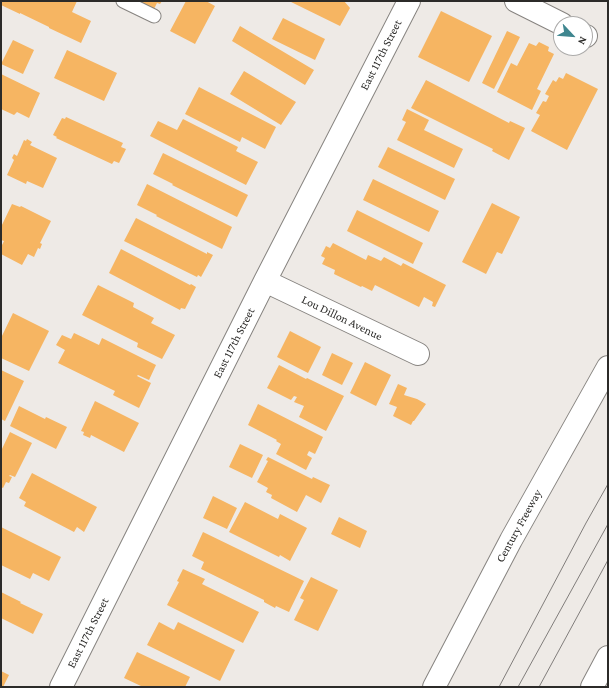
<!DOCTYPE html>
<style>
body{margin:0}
#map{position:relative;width:609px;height:688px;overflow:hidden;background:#eeeae6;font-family:"Crimson Pro",serif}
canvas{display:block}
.frame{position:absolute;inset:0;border:2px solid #2c2b29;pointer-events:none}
.north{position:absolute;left:553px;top:16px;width:40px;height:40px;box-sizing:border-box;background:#fff;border:1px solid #abaaa9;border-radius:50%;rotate:116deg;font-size:11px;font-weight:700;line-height:16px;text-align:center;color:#2c2b29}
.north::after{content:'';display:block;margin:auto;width:14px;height:18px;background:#3f868f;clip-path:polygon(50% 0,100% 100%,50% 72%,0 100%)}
</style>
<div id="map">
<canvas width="609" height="688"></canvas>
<div class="frame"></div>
<div class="north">N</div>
</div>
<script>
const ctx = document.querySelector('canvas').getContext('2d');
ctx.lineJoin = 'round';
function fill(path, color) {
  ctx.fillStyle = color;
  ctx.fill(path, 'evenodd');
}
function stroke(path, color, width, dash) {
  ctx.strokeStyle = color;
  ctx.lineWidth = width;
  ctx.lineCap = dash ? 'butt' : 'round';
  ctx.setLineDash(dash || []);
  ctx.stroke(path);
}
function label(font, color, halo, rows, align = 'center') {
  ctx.font = font + ' "Crimson Pro",serif';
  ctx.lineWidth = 4;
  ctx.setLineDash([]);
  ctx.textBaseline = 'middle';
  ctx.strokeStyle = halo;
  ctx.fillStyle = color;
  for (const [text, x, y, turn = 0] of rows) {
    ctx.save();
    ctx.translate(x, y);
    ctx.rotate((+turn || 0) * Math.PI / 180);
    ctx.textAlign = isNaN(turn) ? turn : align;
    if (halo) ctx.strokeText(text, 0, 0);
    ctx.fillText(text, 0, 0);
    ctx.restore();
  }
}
fill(new Path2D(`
 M1,1H77L72,12L91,21L81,43L49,28V27L20,13V14L1,5Z
 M133,1H162L160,4L157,3L153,11Z
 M186,1H206L215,6L195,44L170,31Z
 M289,1H344L350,8L340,26Z
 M441,11L492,36L469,82L418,57Z
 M283,18L325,39L315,60L272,39Z
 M240,26L314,70L305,85L232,41Z
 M507,31L520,37L494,89L482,83Z
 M13,40L34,50L23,74L1,64Z
 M539,42L549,47L548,51L554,54L537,89L541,91L532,110L497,92L511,63L517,66L529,43L536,46Z
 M67,50L117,73L104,101L54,78Z
 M244,71L296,102L281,125L230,94Z
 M566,73L598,89L567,150L531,131L540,115L536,113L543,101L546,102L549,96L545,94L553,80L556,82L559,77L563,79Z
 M1,74L40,93L29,118L17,112L14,115L1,109L2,104H1Z
 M426,80L509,123L510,121L525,128L509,160L492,151L493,149L411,108Z
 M199,87L276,127L265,149L242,137L240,142L185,114Z
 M407,109L429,120L424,130L463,149L454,168L397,140L406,122L402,120Z
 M66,117L123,143L121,147L126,149L119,163L114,161L112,164L56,138L57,137L53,135L62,118L65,119Z
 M183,119L238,147L236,151L258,162L246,185L150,136L158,121L177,130Z
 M27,139L32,142L30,145L57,158L43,188L27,181L26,184L7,175L14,160L12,158L14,154L17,156L24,140L26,141Z
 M388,147L455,179L445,200L378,167Z
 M163,153L248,195L237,217L172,185L173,184L153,174Z
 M373,179L439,211L429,232L363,200Z
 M147,184L232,227L222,249L156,216L157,215L137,205Z
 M492,203L520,217L502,254L497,252L486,274L462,262Z
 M12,204L20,207L21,206L51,221L40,243L42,244L40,249L38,248L34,257L28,254L22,265L1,254V247L4,241L1,240V227Z
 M357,210L423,243L413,264L347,231Z
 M136,218L207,254V252L213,255L201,277L198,275L197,277L124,241Z
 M333,243L366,260L368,255L381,261L384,257L401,266L403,263L446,285L435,307L432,306L433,302L424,297L419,307L375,285L372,291L362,286L361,287L334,274L335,270L322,264L325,258L321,256L326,246L330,248Z
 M121,249L190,285L191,284L196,287L185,309L181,308L180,310L109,273Z
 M98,285L134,303L133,307L154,318L151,323L175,335L162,359L137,347L138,343L82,315Z
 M13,313L49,331L29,371L1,358V338Z
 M290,331L321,347L308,373L277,357Z
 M74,333L99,345L102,338L156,365L149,380L138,375L137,376L151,383L139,408L113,395L115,391L58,363L65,350L56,345L62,335L71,339Z
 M332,353L353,363L342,385L322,375Z
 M365,362L391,375L376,406L350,393Z
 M279,365L306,379L307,378L344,396L326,431L299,417L304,406L294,402L297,397L294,396L291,400L267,388Z
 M1,370L24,381L5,421L1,419Z
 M398,384L407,388L404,395L417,399L426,404L414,421H413L411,425L393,416L397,407L389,404Z
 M95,401L139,423L124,452L91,435L90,438L83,435L84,432L81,431Z
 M258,404L323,437L315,454L309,451L307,455L312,458L306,470L276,454L281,444L276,441L277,440L248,425Z
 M19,406L45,419L46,417L67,427L56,449L10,426Z
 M10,432L32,443L15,477L10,475L9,476L12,477L9,483L6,482L3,488L1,487V451Z
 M240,444L263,455L252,478L229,467Z
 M268,457L312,479L313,477L330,485L321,503L306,495L297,512L271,498L272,495L266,492L268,488L257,482L268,461L266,460Z
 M32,473L97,507L84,532L77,527L74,532L24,506L26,502L19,498Z
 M213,496L237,508L227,529L203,518Z
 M245,502L278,519L280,514L307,528L290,561L280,555L279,557L229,532Z
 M339,517L367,531L360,548L331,534Z
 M1,527L61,557L49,581L33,573L30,579L1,565Z
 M203,532L304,581L289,612L276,606L275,608L264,602V600L201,569L204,562L192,556Z
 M183,569L205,579L202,584L259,612L243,643L167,605L179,582L177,581Z
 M311,577L338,590L318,631L294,620L304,600L300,598Z
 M1,592L21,602L20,603L43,614L33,634L1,618Z
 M159,622L174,630L178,622L235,650L220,681L147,645Z
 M137,652L190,677L185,687H143L124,678Z
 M1,671L9,675L3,687H1Z`), '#f6b562');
const service = new Path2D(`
 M123,1L154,16`);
const minor = new Path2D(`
 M516,1L562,24
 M585,36H586
 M265,281L418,354
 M61,687L265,281L409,1`);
const motorway = new Path2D(`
 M434,687L511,540L608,367
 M592,687L608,657`);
stroke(service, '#878480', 15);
stroke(minor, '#878480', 24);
stroke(motorway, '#878480', 24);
stroke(service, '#fff', 13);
stroke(minor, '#fff', 22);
stroke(motorway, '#fff', 22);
stroke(new Path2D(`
 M499,687L586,523L608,484
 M518,687L608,524
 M539,687L608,560`), '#807d7b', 1);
label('12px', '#2c2b29', '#fff', [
 ["East 117th Street",381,55,-63],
 ["Lou Dillon Avenue",342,318,26],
 ["East 117th Street",234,343,-63],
 ["Century Freeway",519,526,-61],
 ["East 117th Street",88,633,-63]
]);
</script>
